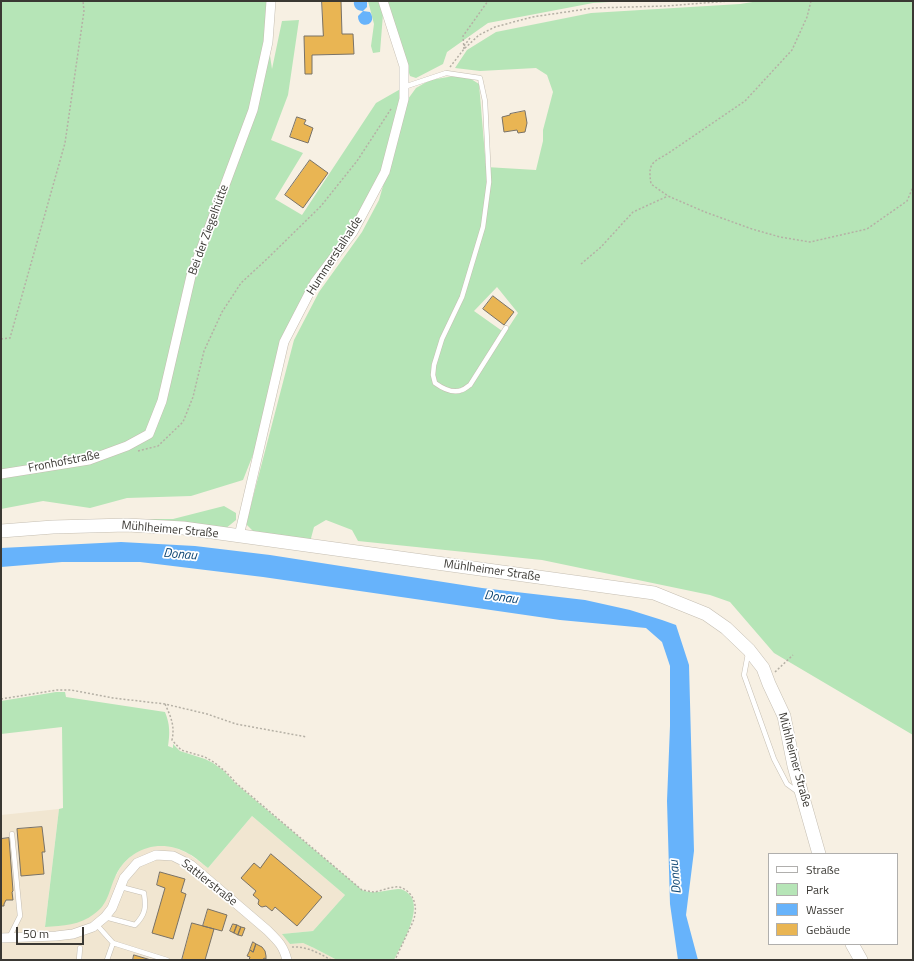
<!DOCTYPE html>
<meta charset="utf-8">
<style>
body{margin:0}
#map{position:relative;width:914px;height:961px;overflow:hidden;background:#f7f0e3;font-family:"Titillium Web",sans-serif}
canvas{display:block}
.frame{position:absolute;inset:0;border:2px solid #3a3833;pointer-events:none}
.legend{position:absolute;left:768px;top:853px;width:130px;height:92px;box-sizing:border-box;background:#fff;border:1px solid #b0afad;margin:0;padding:5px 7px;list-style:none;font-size:12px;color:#3a3833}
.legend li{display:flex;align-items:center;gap:8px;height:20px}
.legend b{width:20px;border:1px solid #b0afad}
.scale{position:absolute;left:16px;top:927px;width:68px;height:18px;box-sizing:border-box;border:2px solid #3a3833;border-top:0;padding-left:5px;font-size:12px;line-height:14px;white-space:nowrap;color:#3a3833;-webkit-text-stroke:3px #fff;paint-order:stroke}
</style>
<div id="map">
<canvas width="914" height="961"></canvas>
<div class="frame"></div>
<ul class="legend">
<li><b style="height:5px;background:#fff"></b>Straße</li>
<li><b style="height:11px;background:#b6e5b7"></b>Park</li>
<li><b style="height:11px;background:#67b3fb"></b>Wasser</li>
<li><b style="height:11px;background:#e9b553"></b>Gebäude</li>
</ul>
<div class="scale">50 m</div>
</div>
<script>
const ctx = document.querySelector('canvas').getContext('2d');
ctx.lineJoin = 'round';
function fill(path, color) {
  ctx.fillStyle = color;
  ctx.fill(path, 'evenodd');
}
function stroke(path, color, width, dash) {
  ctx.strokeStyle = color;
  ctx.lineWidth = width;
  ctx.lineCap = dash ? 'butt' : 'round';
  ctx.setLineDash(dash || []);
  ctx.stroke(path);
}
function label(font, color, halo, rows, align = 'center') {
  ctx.font = font + ' "Titillium Web",sans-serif';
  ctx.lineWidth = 3.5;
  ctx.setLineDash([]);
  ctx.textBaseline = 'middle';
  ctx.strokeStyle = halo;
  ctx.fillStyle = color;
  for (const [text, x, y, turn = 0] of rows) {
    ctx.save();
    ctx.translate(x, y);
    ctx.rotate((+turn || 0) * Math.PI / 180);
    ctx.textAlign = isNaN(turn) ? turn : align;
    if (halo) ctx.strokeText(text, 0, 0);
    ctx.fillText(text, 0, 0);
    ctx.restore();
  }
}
fill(new Path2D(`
 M59,809L45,926L116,876L121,866L130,857L141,849L155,846H171L189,854L208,868L252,816L345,895L313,931L283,934L290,944L303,943L314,948L337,960H1V815Z`), '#f1e6d1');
fill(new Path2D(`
 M1,1H271L268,42L272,69L282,21L299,20L288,95L271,140L303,153L275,199L302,215L376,103L404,87L385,172L353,232L315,282L284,342L266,422L243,480L191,496L127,498L90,508L43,501L1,509Z
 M368,1H379L383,14L380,52L373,53L371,46L374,24Z
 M386,1H627L593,3L488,23L447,52L443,64L416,78L410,76Z
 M759,1H913V735L774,653L730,602L710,595L542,560L358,541L352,530L326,520L314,527L310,542L279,535L253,531L246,524L294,340L319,292L362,232L379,200L408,99L416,88L430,80L454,76L471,79L479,84L486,167L536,170L543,141V130L553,92L547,75L536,68L480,71L455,68L467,50L496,32L591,13L740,4ZM497,287L518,313L505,333L474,311Z
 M224,506L236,513V520L225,529L143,519H173Z
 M56,692H65L66,697L165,712C170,724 170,734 168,746L173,748V744L180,751L205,759L213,763L224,771L235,783L362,890C374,895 386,890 398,889C403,889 406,891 409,894C424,909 401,945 394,960H337L314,948L303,943L290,944L282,934L313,931L345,895L252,816L208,868C202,864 196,857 189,854C162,838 130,847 116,875C109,889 109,904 94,914C80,925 63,926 45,927L59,809L63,808L62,727L1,734V701Z`), '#b6e5b7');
fill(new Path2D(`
 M354,1H367V7L363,11L370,12C379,25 358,31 358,16L363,11C357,11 353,7 354,1Z
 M121,542L195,546L270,555L482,588L585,600L630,610L662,620L676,625L689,665L694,851L686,915L698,960H678L670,904L667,801L670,726V666L662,642L646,628L560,620L263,577L140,562H62L1,567V548Z`), '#67b3fb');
const building = new Path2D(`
 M322,1H341L342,34H353L354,54L312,55V74H305L304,36H323Z
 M525,111L527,123L525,132L518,133L517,130L504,132L502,117L510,115V114Z
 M297,117L306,120L304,124L313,128L308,143L290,137Z
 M310,160L328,173L303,208L285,195Z
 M493,296L514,312L504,325L483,309Z
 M42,827L45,852H42L44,874L21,876L17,829Z
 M9,838L13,891L12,892L13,900H6L4,904V906H1V839Z
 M271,854L322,897L297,926L275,907L272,911L266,906L262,907L260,906L258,904L259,900L253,895L256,891L241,878L254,863L260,868Z
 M160,872L185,879L181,892L186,894L173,939L152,933L165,888L157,885Z
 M208,909L227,915L222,931L203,926Z
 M192,923L214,929L205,960H182Z
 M233,924L237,925L234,933L230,931Z
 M237,925L241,927L238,935L234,933Z
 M241,927L245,928L242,936L238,935Z
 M253,942L256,944L253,952L250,950Z
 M256,944L262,947L265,951L266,956V959L264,958L263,960H249L250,957L247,956L250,950L253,952Z
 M134,955L151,960H133Z`);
fill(building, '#e9b553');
stroke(building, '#797267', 1);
const lane = new Path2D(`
 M404,87L446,73L480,78L485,101L489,182L483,227L462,297L442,339L434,365L433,375L435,383C442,388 453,394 462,390C465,389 468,386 470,385L506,328
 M748,654L744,675L774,759L787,784L798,792
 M105,917L135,925C146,914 146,907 144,893L121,887
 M96,924L113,943L107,960
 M9,938L20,916L12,834
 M113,943L167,960
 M79,960L80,948`);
const street = new Path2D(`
 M1,474L89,460L127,446L149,434L162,401L191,276L253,110L268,42L271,1
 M239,536L284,342L315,282L353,232L385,172L404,99V66L383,1
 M1,938L56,936L73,934L93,927L105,917L112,908L124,878L137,863L156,855L173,856L191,865L267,930C278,941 283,945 287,960`);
const secondary = new Path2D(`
 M1,531L53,527L127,525L183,528L654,593L706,614L726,628L749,650L763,668L769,684L784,716L794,766L819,854
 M852,944L861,960`);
stroke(lane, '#c5beb2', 5.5);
stroke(street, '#c5beb2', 10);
stroke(secondary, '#c5beb2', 14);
stroke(new Path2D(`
 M811,1L807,17L792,50L745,101L667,154C651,163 648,164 651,184L668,196L705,212L752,229L780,237L810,242L867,229L907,201L913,187
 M464,46L470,38
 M464,49L463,36L488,1
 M450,67L464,49L479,35L495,27L532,17L593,8L666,6L729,1
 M581,264L601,247L633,212L668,196
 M1,339L10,338L65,143L84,11L83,1
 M138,451L158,446L183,422L193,397L204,351L222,312L241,283L268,258L321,206L357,161L391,109
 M775,672L793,655
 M1,699L57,690H71L113,698L165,704L207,714L236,724L307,737
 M165,704C171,717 175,726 172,740L181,750L205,757L215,763L226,772L236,783L362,890C366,890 370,892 374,892C382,891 391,886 399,887C411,890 417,902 415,914C414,921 410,928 407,934C403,943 399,951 395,960
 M292,947C306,946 319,953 331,960`), '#b5b0a5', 1.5, [2, 2]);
stroke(lane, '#fff', 4.5);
stroke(street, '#fff', 9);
stroke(secondary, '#fff', 13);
label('12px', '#3a3833', '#fff', [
 ["Bei der Ziegelhütte",209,230,-70],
 ["Hummerstalhalde",335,256,-57],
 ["Fronhofstraße",64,462,-11],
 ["Mühlheimer Straße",170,530,5],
 ["Mühlheimer Straße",492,571,8],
 ["Mühlheimer Straße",794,760,75],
 ["Sattlerstraße",209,883,38]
]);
label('italic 13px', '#0d4674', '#fff', [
 ["Donau",180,555,5],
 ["Donau",501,598,8],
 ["Donau",676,877,-95]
]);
</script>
